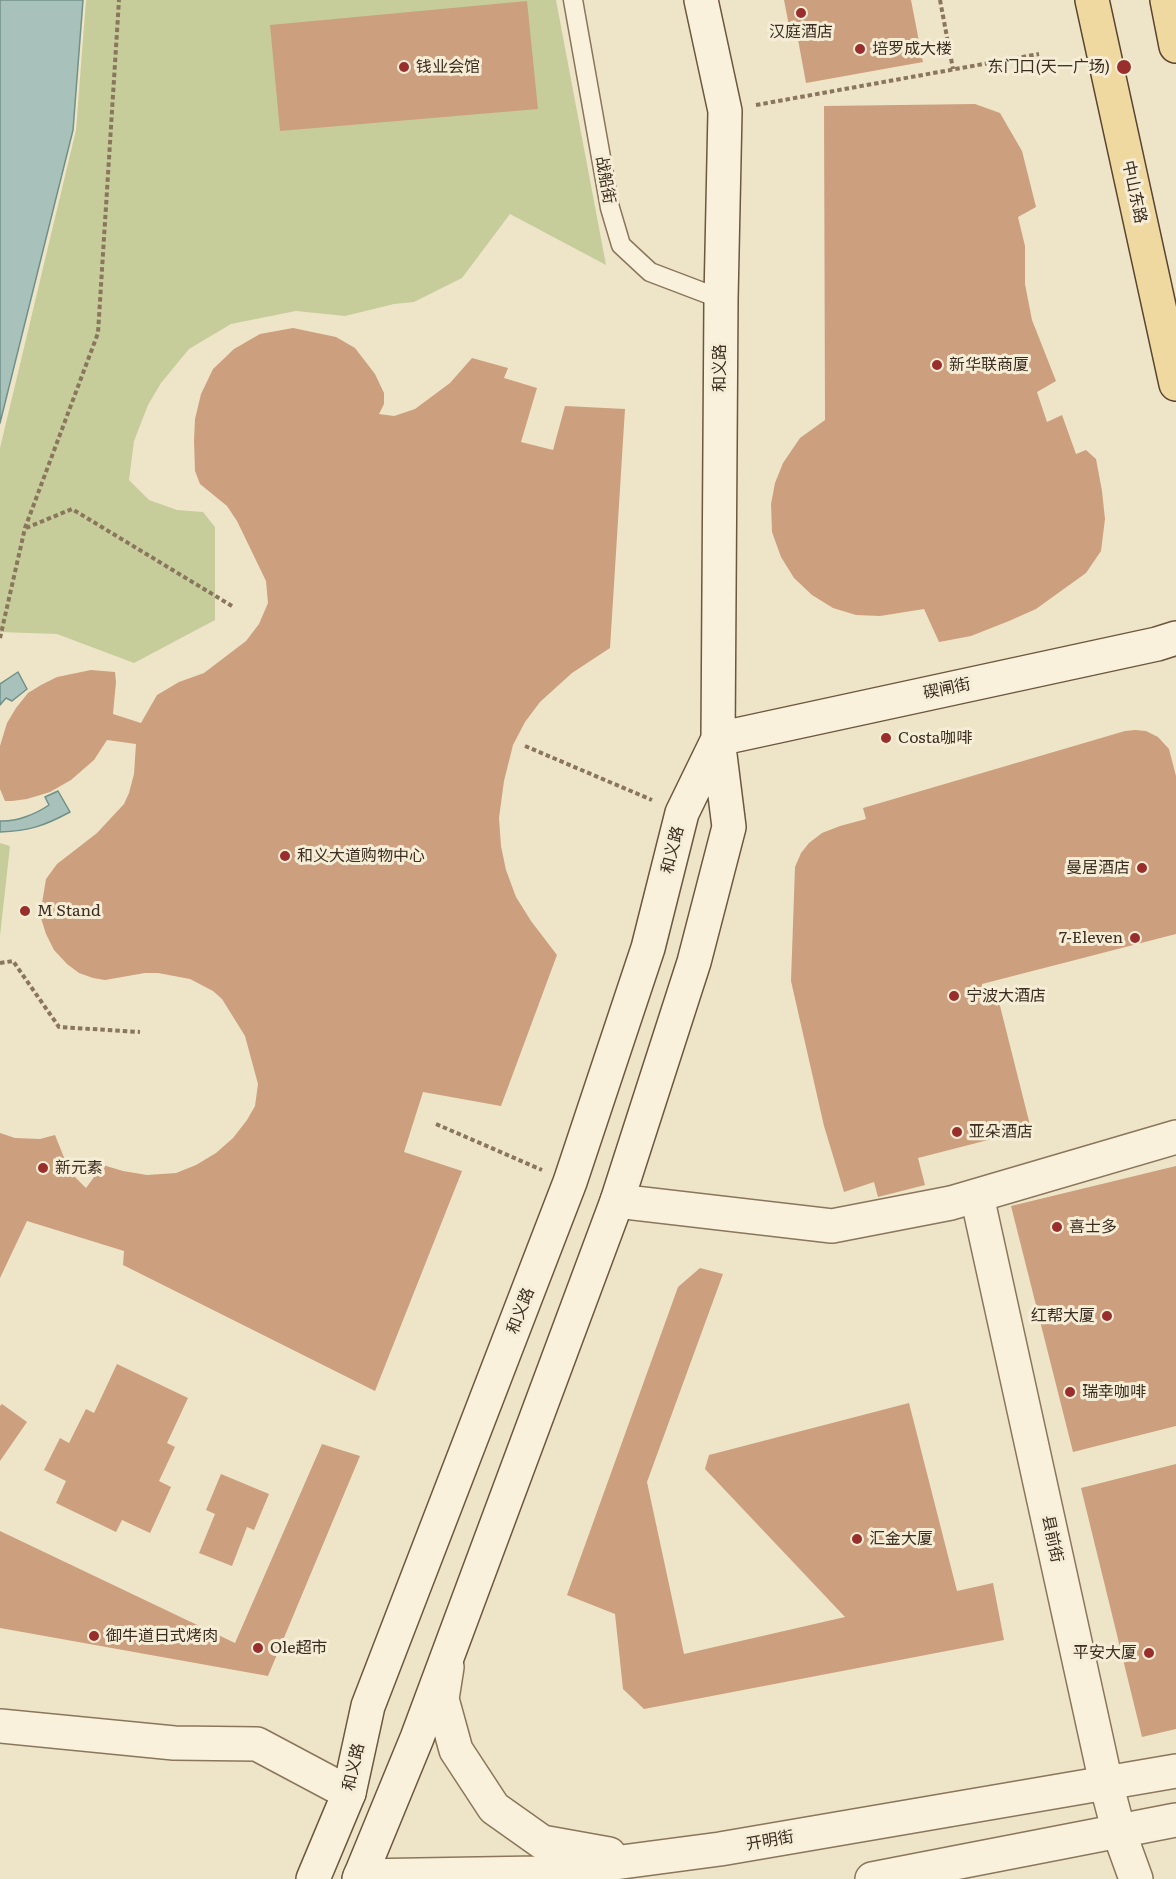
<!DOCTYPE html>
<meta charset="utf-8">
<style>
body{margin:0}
canvas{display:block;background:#eee4c7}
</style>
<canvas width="1176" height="1879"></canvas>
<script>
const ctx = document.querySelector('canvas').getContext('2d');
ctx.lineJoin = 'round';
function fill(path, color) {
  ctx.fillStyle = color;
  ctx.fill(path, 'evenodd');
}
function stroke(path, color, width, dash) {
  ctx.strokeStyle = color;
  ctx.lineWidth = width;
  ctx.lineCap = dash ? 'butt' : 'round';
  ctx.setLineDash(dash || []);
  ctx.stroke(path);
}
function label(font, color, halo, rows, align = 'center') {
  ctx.font = font + ' Literata,"Noto Sans SC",serif';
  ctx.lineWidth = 6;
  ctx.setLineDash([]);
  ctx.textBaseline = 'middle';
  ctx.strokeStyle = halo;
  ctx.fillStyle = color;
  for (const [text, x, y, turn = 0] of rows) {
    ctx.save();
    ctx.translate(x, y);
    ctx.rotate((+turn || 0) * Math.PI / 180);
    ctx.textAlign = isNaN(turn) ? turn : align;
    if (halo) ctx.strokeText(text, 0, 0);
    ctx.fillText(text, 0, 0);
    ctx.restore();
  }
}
fill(new Path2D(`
 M86,0H556L606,265L510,214L462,278L414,302L394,304L345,316L296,311L231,324L189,349L161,383L148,405L134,441L129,480L149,500L177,510L203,512L215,527V620L134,663L57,634L0,632V448L76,130Z
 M0,843L10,846L0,936Z`), '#c6cd9b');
const water = new Path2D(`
 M0,0H83L73,130L0,423Z
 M18,672L27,689L12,701L6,698L0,705V684Z
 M58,791L70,812C44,826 29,831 0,832V821C16,822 36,814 49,805L45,797Z`);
fill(water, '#a8c2bb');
stroke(water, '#6f9189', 1.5);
fill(new Path2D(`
 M784,0H911L923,62L806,83L797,34L791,36Z
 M527,1L538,109L280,131L270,25Z
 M975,104L1000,113L1022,151L1036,207L1018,217L1025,246V284L1032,320L1056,381L1037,392L1047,422L1062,415L1076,454L1086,450L1096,459L1102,491L1105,519L1101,551L1086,573L1036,609L1009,621L971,636L939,642L924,609L880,616L856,615L833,608L812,595L794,578L781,557L772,532L771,504L775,483L783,463L800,438L825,420L824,106Z
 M293,328L336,337L355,348L375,374L384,393V404L379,414L394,416L415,409L450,383L472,358L508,368L504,378L537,388L521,442L553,450L565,406L625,409L610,648L572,673L540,702L525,722L513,745L504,781L499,818L501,846L506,870L516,897L531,921L557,955L501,1106L423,1092L404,1152L462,1171L375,1391L123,1265L124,1251L27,1221L0,1278V1133L15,1138L40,1139L55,1135L65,1160L74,1176L86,1188L103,1165L123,1171L147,1175L176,1173L196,1165L216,1153L233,1138L247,1120L255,1106L258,1084L245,1036L222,999L213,991L190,979L158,973H145L105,980L93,978L79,973L67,964L54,950L46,934L40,915L46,879L57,864L97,833L124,804L129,793L134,774L136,744L107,740L94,760L71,780L50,792L27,799L12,801H5L0,789V746L7,723L16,708L28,693L41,685L57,677L91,670L115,672L116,682L113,714L141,723L157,695L179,682L204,673L246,641L259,624L268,603L266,581L237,521L227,506L200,484L195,471L194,441L195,419L201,394L213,369L234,349L260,334Z
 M1135,730L1146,731L1158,737L1169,749L1176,776V934L982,984V992L979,1001L998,998L1031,1129L918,1158L925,1185L878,1197L874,1182L844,1192L824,1126L791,981L795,867L801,853L809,843L822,833L840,826L866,819L863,808L1125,731Z
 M1176,1166V1426L1073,1452L1011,1206Z
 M700,1268L723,1274L647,1482L684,1654L845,1617L705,1469L709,1455L909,1403L957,1591L993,1583L1004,1640L644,1709L623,1689L615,1614L567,1595L678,1287Z
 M117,1364L188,1398L167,1443L175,1447L159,1481L171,1487L150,1533L122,1520L116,1532L56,1503L66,1481L44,1470L60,1438L69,1443L86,1409L94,1413Z
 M2,1404L27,1422L0,1461V1406Z
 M322,1444L360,1456L268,1676L0,1628V1531L235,1643Z
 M1176,1464V1729L1142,1737L1081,1488Z
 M221,1474L269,1494L254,1530L247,1527L232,1566L199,1553L215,1514L206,1510Z`), '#cca07e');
const service = new Path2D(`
 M573,0L610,208L621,245L650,272L721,299`);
const minor = new Path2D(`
 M977,1196L1106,1783L1119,1832L1136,1879
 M617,1201L832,1226L951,1203L1176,1137
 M0,1726L174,1743L257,1744L349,1793`);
const tertiary = new Path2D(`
 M447,1667L442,1699L456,1750L494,1808L542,1842L609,1854
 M360,1876L538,1873L720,1849L1176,1771
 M872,1879L1176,1820`);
const secondary = new Path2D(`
 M313,1879L349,1793L368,1706L570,1182L648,948L682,813L718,739L721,299L725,111L701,0
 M359,1879L417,1738L617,1201L694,962L729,827L718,739L1157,644L1176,638`);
const primary = new Path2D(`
 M1092,0L1176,384
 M1167,0L1176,46`);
stroke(service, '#8a765c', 21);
stroke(minor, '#8a765c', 36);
stroke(tertiary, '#8a765c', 36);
stroke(secondary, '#6c573f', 36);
stroke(primary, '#584430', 36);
stroke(new Path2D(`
 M940,0L953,69
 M756,105L1039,54
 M26,528L72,509L232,606
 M0,638L25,528L98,333L119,0
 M525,746L652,800
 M0,963L13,961L59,1027L140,1032
 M436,1124L542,1170`), '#8a765c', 4, [4.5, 3]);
stroke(service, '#f9f1db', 18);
stroke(minor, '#f9f1db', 33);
stroke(tertiary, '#f9f1db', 33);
stroke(secondary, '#f9f1db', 33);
stroke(primary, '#f0d9a0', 33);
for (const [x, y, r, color] of [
 [801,13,6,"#992f2d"],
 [860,49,6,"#992f2d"],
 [404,67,6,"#992f2d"],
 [1124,67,8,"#992f2d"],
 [937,365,6,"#992f2d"],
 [886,738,6,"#992f2d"],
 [285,856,6,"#992f2d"],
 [1142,868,6,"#992f2d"],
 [25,911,6,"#992f2d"],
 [1135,938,6,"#992f2d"],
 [954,996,6,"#992f2d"],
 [957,1132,6,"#992f2d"],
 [43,1168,6,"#992f2d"],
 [1057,1227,6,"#992f2d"],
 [1107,1316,6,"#992f2d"],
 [1070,1392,6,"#992f2d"],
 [857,1539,6,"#992f2d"],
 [94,1636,6,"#992f2d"],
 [258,1648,6,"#992f2d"],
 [1149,1653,6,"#992f2d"]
]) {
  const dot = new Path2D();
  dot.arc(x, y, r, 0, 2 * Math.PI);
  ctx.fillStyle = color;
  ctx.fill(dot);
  stroke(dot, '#f6edd7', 2);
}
label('16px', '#3b2d20', '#f6edd7', [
 ["汉庭酒店",801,32,"center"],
 ["培罗成大楼",872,49],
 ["钱业会馆",416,67],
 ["东门口(天一广场)",1110,67,"right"],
 ["新华联商厦",949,365],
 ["Costa咖啡",898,738],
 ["和义大道购物中心",297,856],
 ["曼居酒店",1130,868,"right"],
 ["M Stand",37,911],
 ["7-Eleven",1123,938,"right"],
 ["宁波大酒店",966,996],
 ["亚朵酒店",969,1132],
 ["新元素",55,1168],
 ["喜士多",1069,1227],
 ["红帮大厦",1095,1316,"right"],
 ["瑞幸咖啡",1082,1392],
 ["汇金大厦",869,1539],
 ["御牛道日式烤肉",106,1636],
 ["Ole超市",270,1648],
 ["平安大厦",1137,1653,"right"]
], 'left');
label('16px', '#3b2d20', '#f6edd7', [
 ["战船街",605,180,80],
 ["中山东路",1134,192,78],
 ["和义路",720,368,-90],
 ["碶闸街",947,689,-12],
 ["和义路",673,850,-76],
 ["和义路",521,1311,-69],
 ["县前街",1052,1539,78],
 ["和义路",354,1767,-77],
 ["开明街",770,1841,-10]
]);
</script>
